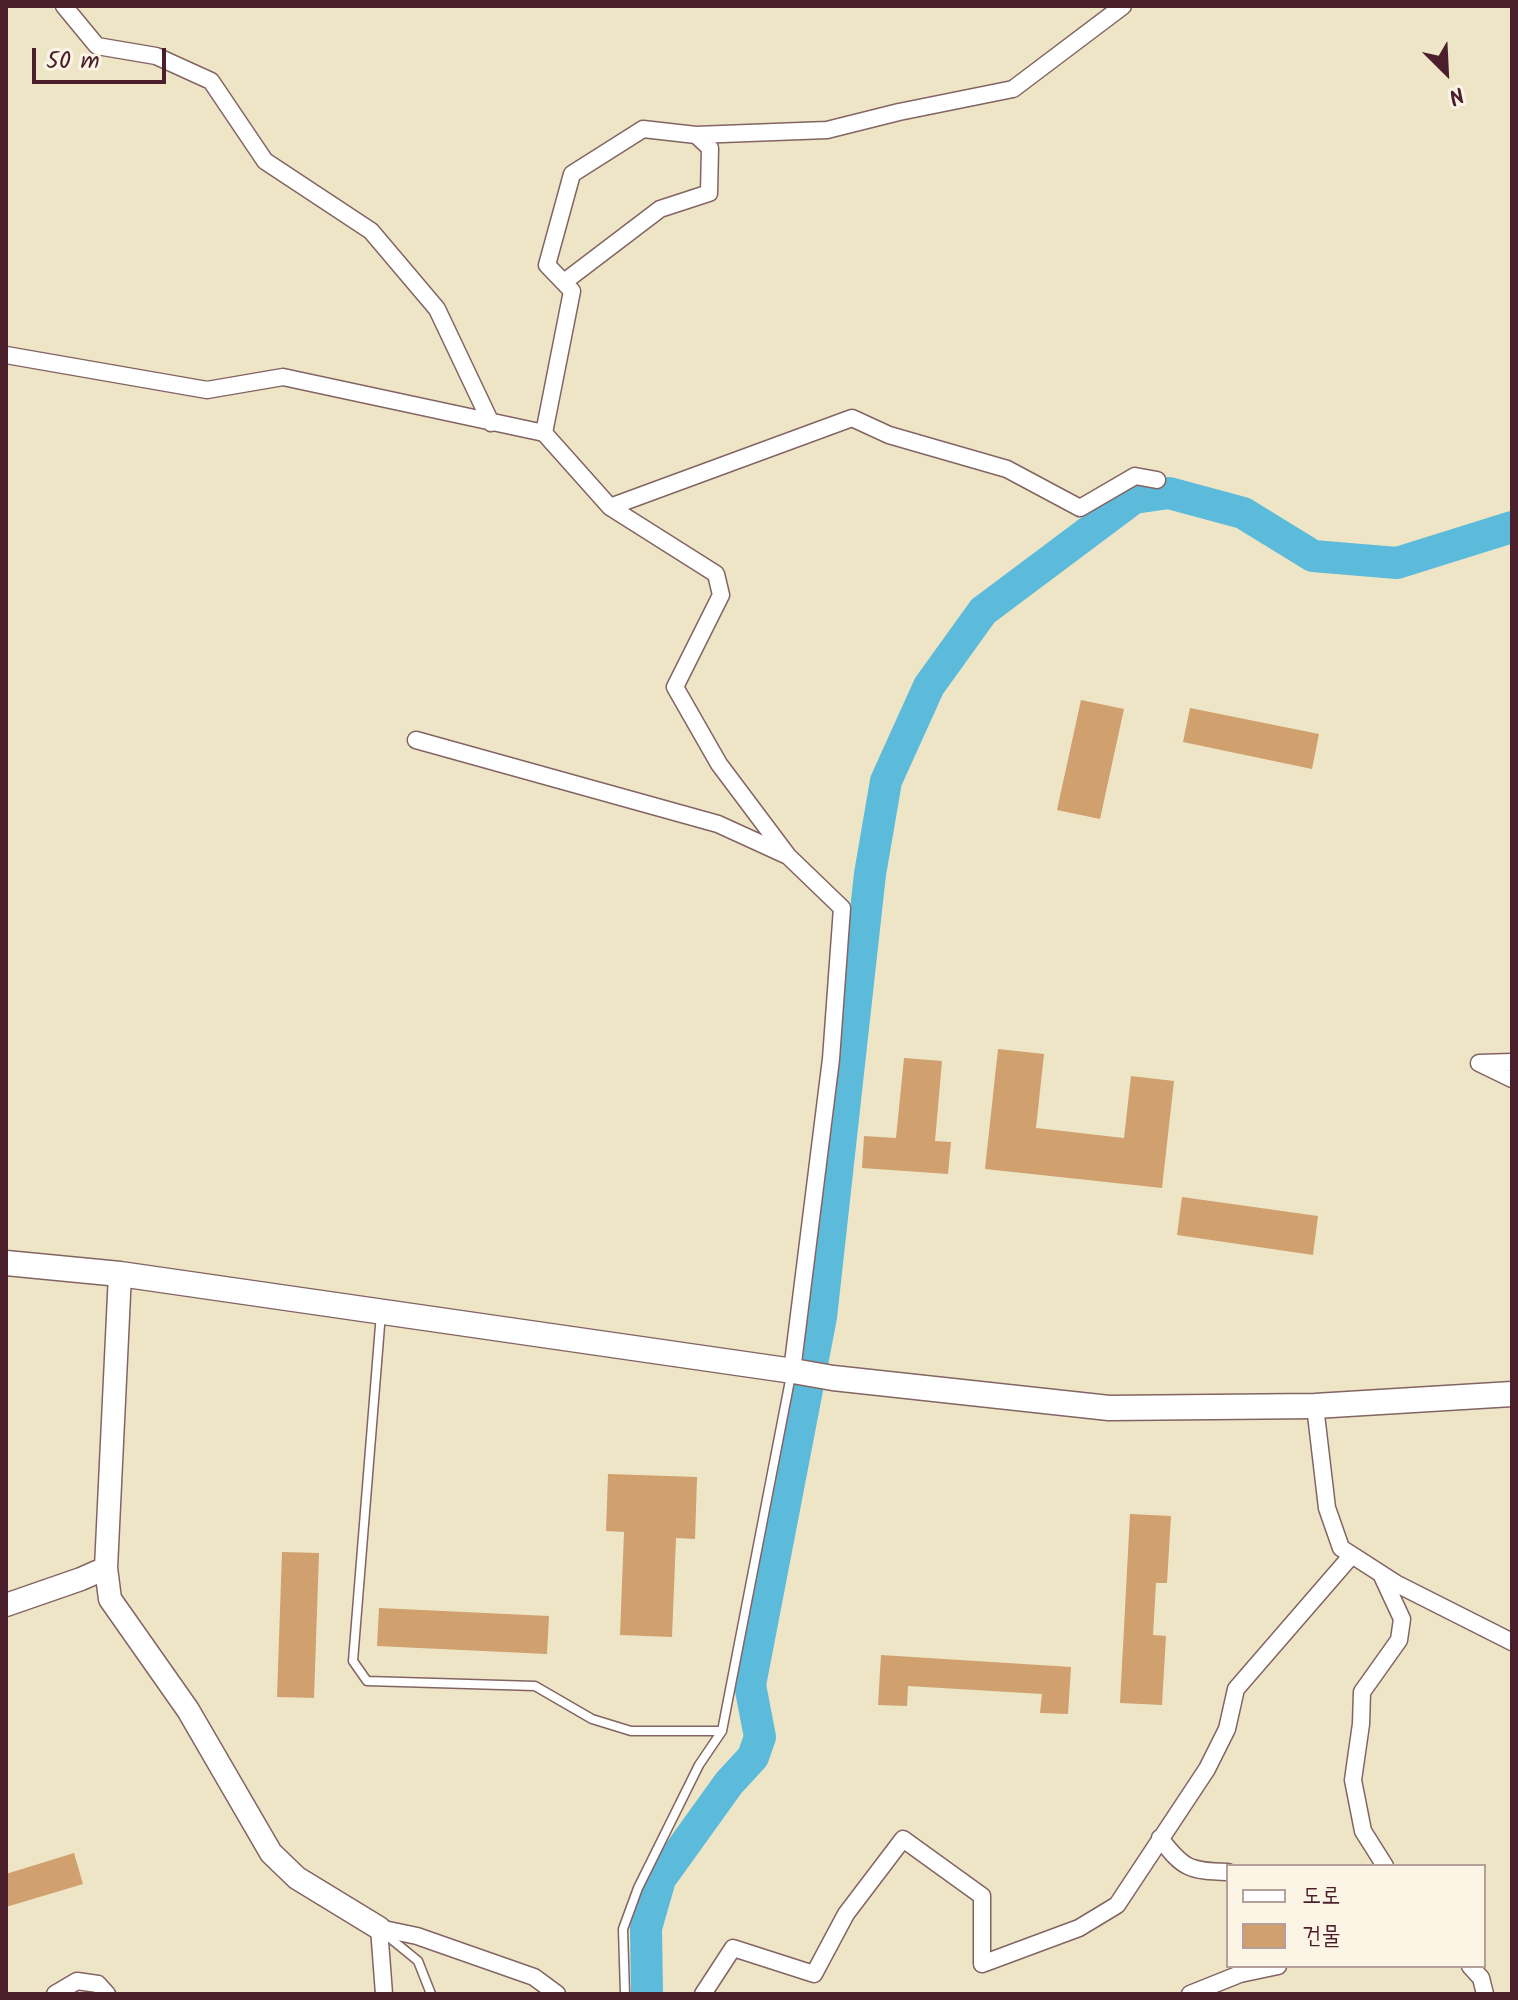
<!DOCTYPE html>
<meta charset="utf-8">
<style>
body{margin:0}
#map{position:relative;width:1518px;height:2000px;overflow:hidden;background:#eee5c7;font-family:Kalam,"Poor Story",sans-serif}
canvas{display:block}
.frame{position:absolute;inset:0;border:8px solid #4a1f2b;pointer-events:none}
.legend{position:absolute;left:1226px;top:1864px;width:260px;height:104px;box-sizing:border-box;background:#fcf5e5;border:2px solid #b59f9b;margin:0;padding:10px 14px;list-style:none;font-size:24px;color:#4a1f2b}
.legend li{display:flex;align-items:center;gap:16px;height:40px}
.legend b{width:40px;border:2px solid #b59f9b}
.north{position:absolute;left:1406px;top:32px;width:80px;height:80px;-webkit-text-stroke:6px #fcf5e5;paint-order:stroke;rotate:156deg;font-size:22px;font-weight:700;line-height:32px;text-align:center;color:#4a1f2b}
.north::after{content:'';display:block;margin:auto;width:28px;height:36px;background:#4a1f2b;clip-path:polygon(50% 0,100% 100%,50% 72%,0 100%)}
.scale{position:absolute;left:32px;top:48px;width:134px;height:36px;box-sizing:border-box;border:4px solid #4a1f2b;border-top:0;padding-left:10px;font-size:24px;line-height:28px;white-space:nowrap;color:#4a1f2b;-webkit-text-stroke:6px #fcf5e5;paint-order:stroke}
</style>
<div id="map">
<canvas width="1518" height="2000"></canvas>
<div class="frame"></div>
<ul class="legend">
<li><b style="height:10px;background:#fff"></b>도로</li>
<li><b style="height:22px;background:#d0a06e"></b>건물</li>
</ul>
<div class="north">N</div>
<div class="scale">50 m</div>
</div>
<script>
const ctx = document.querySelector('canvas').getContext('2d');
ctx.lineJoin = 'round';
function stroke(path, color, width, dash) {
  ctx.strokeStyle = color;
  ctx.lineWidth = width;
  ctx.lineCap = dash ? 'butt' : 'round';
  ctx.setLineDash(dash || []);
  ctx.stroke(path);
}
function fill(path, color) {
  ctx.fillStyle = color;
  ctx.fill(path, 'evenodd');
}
stroke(new Path2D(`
 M647,1994L646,1928L660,1879L729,1783L753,1757L760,1737L750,1685L821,1317L870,874L886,781L929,686L983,611L1134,498L1169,493L1243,513L1313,556L1397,563L1512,527`), '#5cbadb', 32);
fill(new Path2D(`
 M1081,700L1124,709L1100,819L1057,810Z
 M1190,708L1319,734L1312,769L1183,742Z
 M998,1049L1044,1054L1036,1128L1124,1138L1131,1076L1174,1081L1162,1188L985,1169Z
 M904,1058L942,1061L935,1141L951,1142L948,1174L862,1168L864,1136L896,1138Z
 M1182,1197L1318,1216L1313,1255L1177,1235Z
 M608,1474L697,1477L695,1539L676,1538L672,1637L620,1635L624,1532L606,1531Z
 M1130,1514L1171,1516L1167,1583H1156L1153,1635L1166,1636L1162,1705L1120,1703Z
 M282,1552L319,1553L314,1698L277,1697Z
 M379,1608L549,1616L547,1654L377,1646Z
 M881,1655L1071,1667L1068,1714L1040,1713L1042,1694L908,1686L907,1706L878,1705Z
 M74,1853L83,1884L6,1907V1874Z`), '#d0a06e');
const lane = new Path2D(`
 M381,1313L353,1661L367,1681L535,1686L592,1719L631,1731H722
 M385,1934L418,1961L431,1994
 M625,1994L623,1929L638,1888L699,1765L722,1731L791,1375`);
const street = new Path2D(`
 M64,6L97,46L156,56L211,81L265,161L371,231L437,309L491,423
 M696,135L827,130L899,112L1013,89L1123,6
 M6,355L207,390L283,377L544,433L610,507L716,574L721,595L675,687L719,764L788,856
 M544,433L572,291L547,265L572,174L643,129L696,135L710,148L709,193L660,209L564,282
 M610,507L852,418L889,435L1007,469L1080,508L1135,476L1157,480
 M416,740L718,824L788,856L842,908L831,1059L792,1371
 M1512,1062L1479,1063L1512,1079
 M1315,1406L1327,1508L1341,1548L1397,1584L1512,1642
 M1382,1576L1402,1619L1399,1640L1362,1692L1361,1724L1353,1780L1363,1831L1385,1866
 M1160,1838C1183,1869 1190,1871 1228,1872
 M1470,1966L1481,1978L1485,1994
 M55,1994L77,1981L98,1984L107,1994
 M384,1994L379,1928L417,1936L534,1977L557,1994
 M703,1994L733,1948L814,1974L846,1914L903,1839L982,1896V1964L1079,1928L1117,1905L1207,1769L1227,1729L1236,1689L1352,1555
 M1190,1994L1240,1974L1278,1966`);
const secondary = new Path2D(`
 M120,1274L106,1568L110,1599L188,1710L271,1853L297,1878L379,1928
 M6,1605L81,1579L106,1568`);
const primary = new Path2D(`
 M6,1263L120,1274L793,1371L833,1378L1109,1408L1315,1406L1512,1394`);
stroke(lane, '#836462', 11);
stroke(street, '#836462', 19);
stroke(secondary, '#836462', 25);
stroke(primary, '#836462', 27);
stroke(lane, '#fff', 8);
stroke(street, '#fff', 16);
stroke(secondary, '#fff', 22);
stroke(primary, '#fff', 24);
</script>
